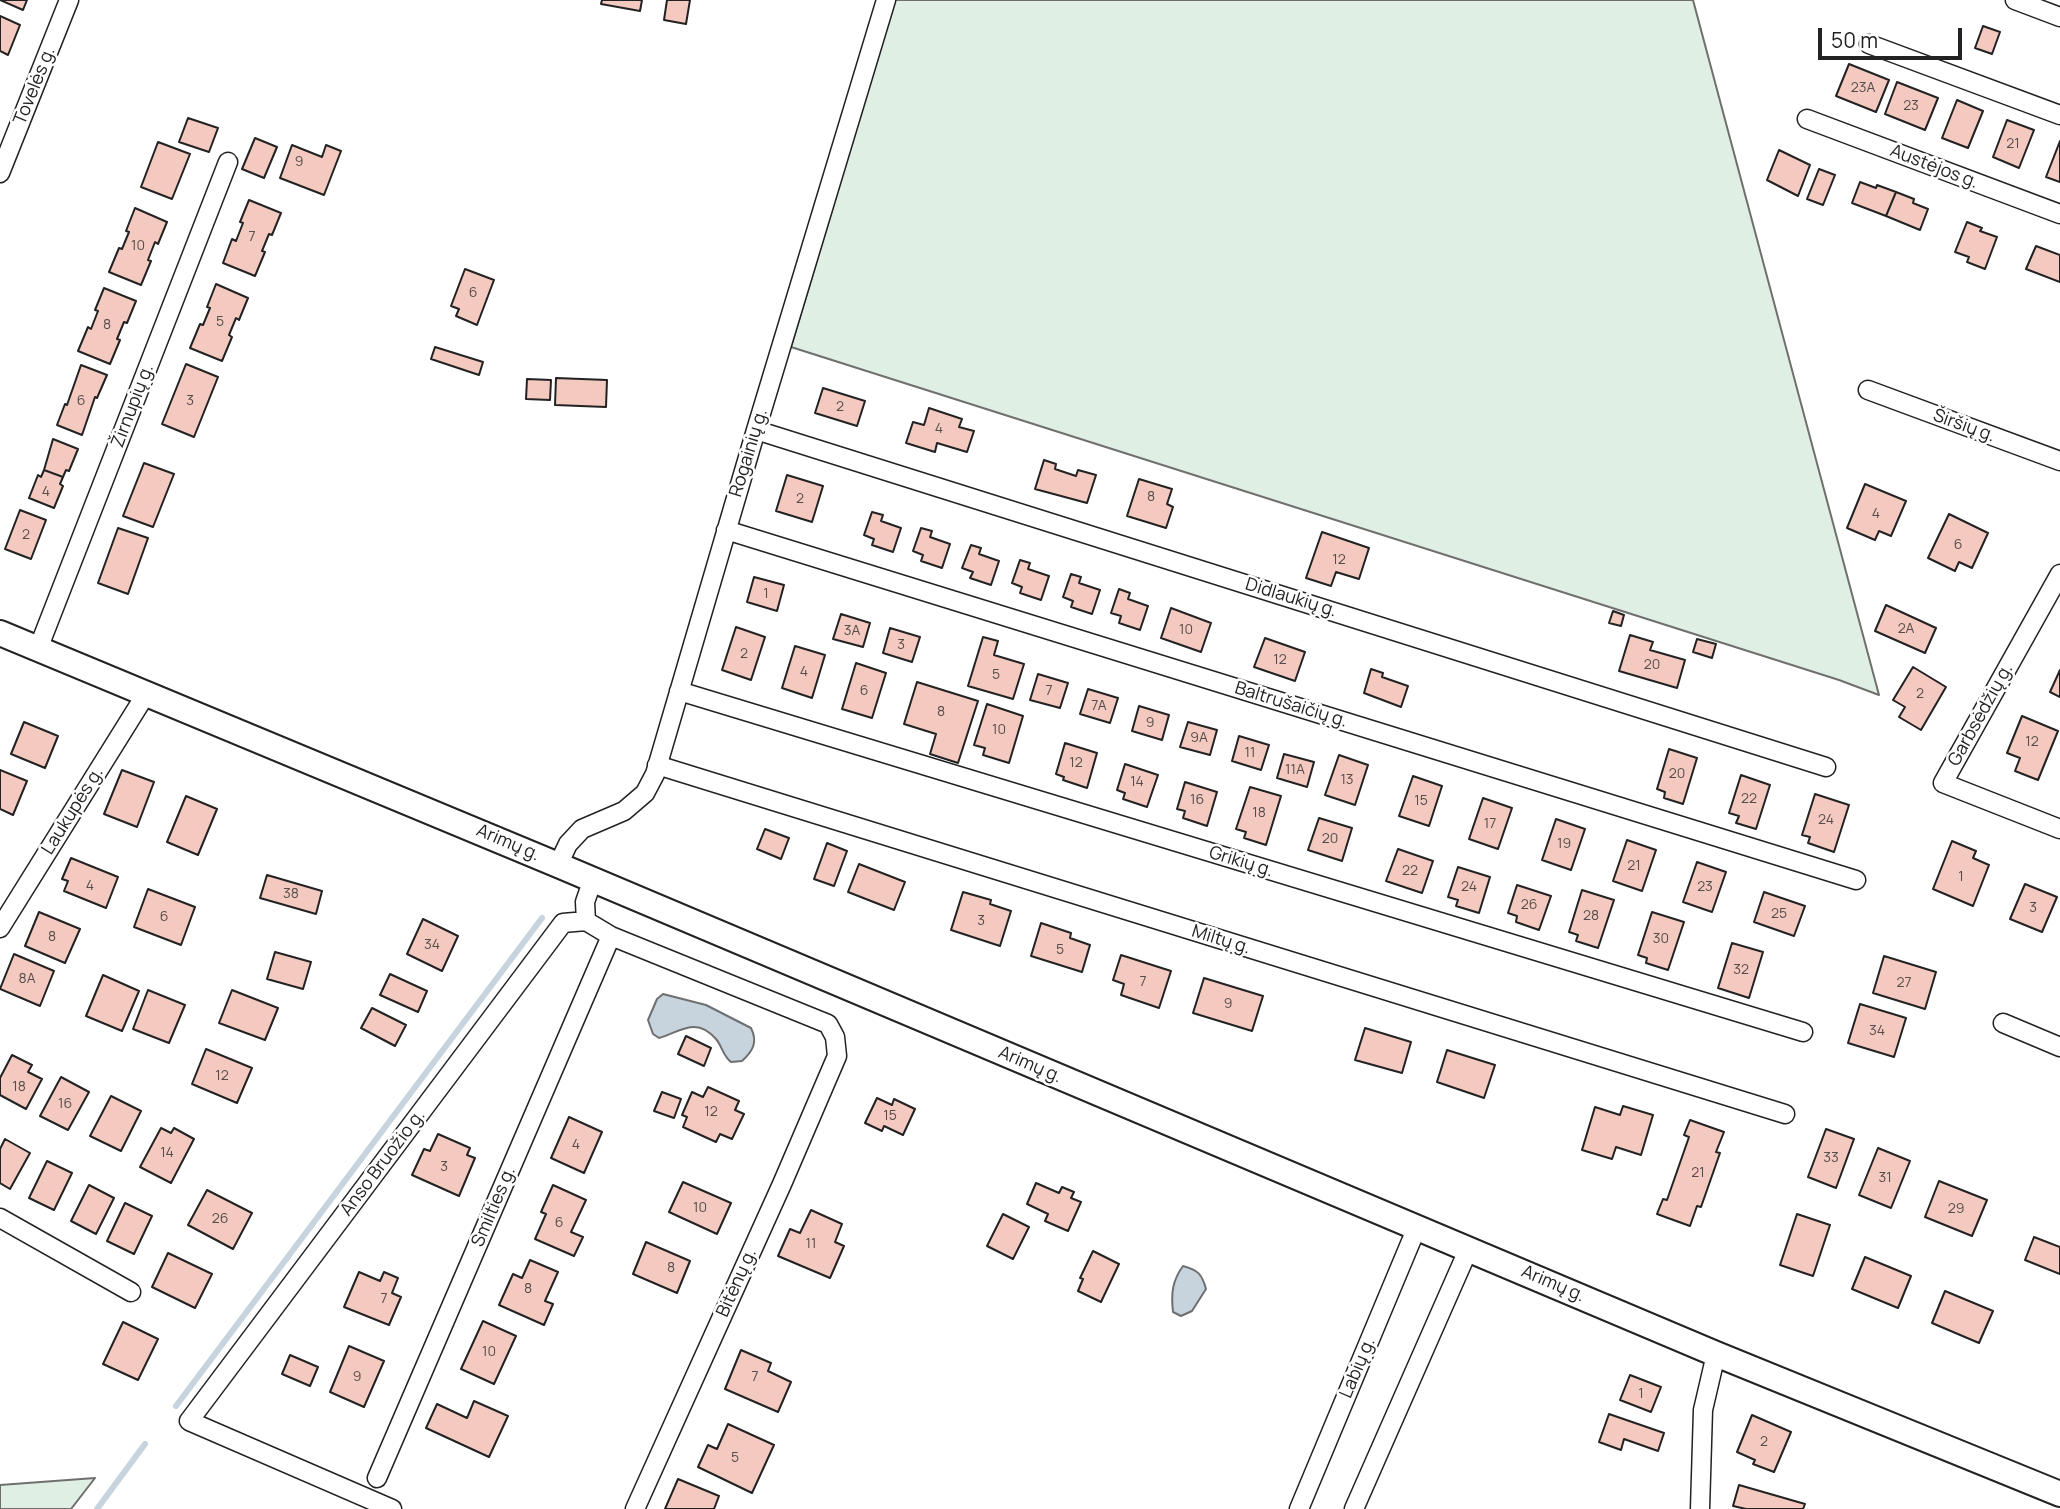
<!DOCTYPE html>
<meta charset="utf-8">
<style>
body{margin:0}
#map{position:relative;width:2060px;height:1509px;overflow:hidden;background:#fff;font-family:Manrope,sans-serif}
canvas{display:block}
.scale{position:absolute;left:1818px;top:28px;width:144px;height:32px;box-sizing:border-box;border:4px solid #222;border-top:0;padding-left:9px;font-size:21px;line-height:24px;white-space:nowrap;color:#222;-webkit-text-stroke:5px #fff;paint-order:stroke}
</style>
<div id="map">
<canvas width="2060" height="1509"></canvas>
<div class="scale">50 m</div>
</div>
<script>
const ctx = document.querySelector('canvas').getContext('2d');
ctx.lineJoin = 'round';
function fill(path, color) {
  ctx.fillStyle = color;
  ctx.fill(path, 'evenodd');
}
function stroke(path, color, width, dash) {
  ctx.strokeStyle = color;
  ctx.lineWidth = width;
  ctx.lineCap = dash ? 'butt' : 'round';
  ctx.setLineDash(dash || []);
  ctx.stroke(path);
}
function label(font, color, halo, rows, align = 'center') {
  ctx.font = font + ' Manrope,sans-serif';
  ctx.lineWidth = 5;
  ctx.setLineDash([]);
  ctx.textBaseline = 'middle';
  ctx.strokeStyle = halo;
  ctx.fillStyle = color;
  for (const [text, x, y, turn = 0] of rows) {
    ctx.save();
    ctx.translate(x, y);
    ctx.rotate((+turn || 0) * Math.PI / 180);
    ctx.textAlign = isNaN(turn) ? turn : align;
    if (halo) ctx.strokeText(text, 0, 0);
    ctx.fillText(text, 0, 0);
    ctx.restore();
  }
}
const green = new Path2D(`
 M895,0H1693L1879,695L1839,680L791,347Z
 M95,1478L71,1509H0V1485Z`);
fill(green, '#e0efe3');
stroke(green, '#6f6f6f', 2);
const water = new Path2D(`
 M663,994L706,1005L751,1028C758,1042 753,1051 742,1061L731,1062C723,1056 722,1046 716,1039C696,1016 680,1032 659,1038L653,1034L648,1020L657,999Z
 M1183,1266C1198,1270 1202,1274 1206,1289L1192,1311L1181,1316L1173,1312C1171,1294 1172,1281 1183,1266Z`);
fill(water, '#c7d3dd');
stroke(water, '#6f6f6f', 2);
stroke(new Path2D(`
 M176,1406L542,918
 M97,1509L145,1444`), '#c7d3dd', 6);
const building = new Path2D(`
 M0,0H27L23,10Z
 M602,0H642L640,11L601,4Z
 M667,0H690L686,24L664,20Z
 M0,16L20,25L8,55L0,51Z
 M1983,26L2000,32L1992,54L1975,48Z
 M1849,64L1889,80L1876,112L1836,96Z
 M1897,82L1938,98L1925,130L1885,114Z
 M1957,100L1983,111L1968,148L1942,138Z
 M188,118L218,128L209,152L179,142Z
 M2007,120L2034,130L2019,168L1993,157Z
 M255,138L277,147L264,178L242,169Z
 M2060,141V182L2046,177Z
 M158,142L190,154L172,199L141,187Z
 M292,145L322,157L326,145L341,151L324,195L280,178Z
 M1779,150L1810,165L1798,196L1767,180Z
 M1819,169L1835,175L1823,205L1807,199Z
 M1860,182L1876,188L1877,185L1896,192L1886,216L1852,203Z
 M1896,192L1914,199L1913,203L1928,209L1920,230L1886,216Z
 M249,200L281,213L272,235L269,234L262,251L265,252L255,276L223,263L232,239L236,241L243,223L240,222Z
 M135,208L167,222L158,244L155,242L148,260L151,261L141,285L109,272L119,248L122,249L129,232L126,231Z
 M1967,222L1982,228L1980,231L1997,237L1985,269L1967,262L1969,257L1955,252Z
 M2036,246L2060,255V282L2026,269Z
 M465,269L494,280L477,325L456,316L459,309L451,306Z
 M216,284L248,298L239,320L236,318L229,335L232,337L222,361L190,348L200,324L203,325L210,308L207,307Z
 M104,288L136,301L127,323L124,322L117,339L120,340L110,364L78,351L88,327L91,329L98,311L95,310Z
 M435,347L483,362L479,375L431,359Z
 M186,364L218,377L194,437L162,424Z
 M81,365L107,375L97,398L95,397L82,435L57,425L65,404L67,405Z
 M556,378L607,380L606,407L555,405Z
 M527,379L551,380L550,400L526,399Z
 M823,388L865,401L857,426L815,413Z
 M929,408L962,419L959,427L974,431L967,452L937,443L935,452L906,443L913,422L924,425Z
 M53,439L78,449L69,471L66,470L63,477L44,470Z
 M1044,460L1056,464L1055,469L1076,476L1078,470L1096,475L1087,503L1035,489Z
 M144,463L174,474L153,527L123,516Z
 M44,470L63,477L60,484L63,486L54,508L29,498L38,475L41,477Z
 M787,475L823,486L812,522L776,511Z
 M1139,479L1172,489L1167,504L1173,507L1166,528L1127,516Z
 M1865,484L1906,501L1891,536L1879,531L1875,540L1847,528Z
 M20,510L46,520L31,559L5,549Z
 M872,512L883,515L881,521L901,528L893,552L872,545L874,539L864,535Z
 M1949,514L1988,533L1972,568L1959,562L1955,571L1928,558Z
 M118,528L148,538L128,594L98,583Z
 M921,528L932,531L930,537L950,544L942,568L921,561L923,555L913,551Z
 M1322,532L1369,548L1359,579L1336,572L1331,586L1306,578Z
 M971,545L981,548L979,554L999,561L991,585L970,578L973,572L962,568Z
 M1020,560L1030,563L1028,569L1049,576L1041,600L1020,593L1022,587L1012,583Z
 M1071,574L1081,577L1079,583L1100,590L1092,614L1071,607L1073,601L1063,597Z
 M754,577L784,585L777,611L747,602Z
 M1119,589L1130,593L1128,599L1148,606L1140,630L1119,623L1121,616L1111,613Z
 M1886,605L1936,628L1925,653L1875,631Z
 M1171,608L1211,623L1201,652L1161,638Z
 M1613,611L1624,615L1621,626L1609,623Z
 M841,614L870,623L863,647L833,639Z
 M736,627L765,637L751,680L722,670Z
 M890,628L920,637L912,662L883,653Z
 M1630,635L1653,642L1650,650L1685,660L1677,688L1619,671Z
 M983,637L998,641L994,655L1024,664L1013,699L968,686Z
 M1265,638L1305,652L1295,681L1254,667Z
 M1697,639L1716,644L1712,658L1693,652Z
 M795,646L825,655L812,698L782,688Z
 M856,663L886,673L872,718L842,709Z
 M1913,667L1946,687L1921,730L1899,717L1905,707L1893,700Z
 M1371,669L1383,673L1382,677L1408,686L1401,707L1364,693Z
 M2060,670V697L2050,692Z
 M1038,674L1068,683L1060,708L1030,700Z
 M917,682L978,701L958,763L930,754L936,734L904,724Z
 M1088,689L1118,698L1110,723L1080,714Z
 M987,704L1023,716L1009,763L983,755L985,748L974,745Z
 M1139,706L1169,715L1162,740L1132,731Z
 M2022,716L2058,731L2038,780L2015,771L2020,758L2007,753Z
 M24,722L58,736L45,768L11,754Z
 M1188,722L1217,730L1210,755L1180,747Z
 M1239,736L1269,745L1261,770L1232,761Z
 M1065,743L1097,753L1087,788L1063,780L1064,777L1056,774Z
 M1669,749L1697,758L1683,804L1664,798L1665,792L1657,789Z
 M1284,754L1314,762L1307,787L1277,778Z
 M1339,755L1368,765L1355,805L1325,795Z
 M1125,764L1158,775L1147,807L1123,799L1125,793L1117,790Z
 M0,770L27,781L13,815L0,809Z
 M122,770L154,782L137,827L104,814Z
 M1741,775L1770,785L1756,829L1736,823L1739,816L1729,813Z
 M1413,776L1442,786L1429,826L1399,816Z
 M1185,782L1217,792L1207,826L1183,818L1185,811L1177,809Z
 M1250,787L1281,796L1266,845L1244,838L1246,832L1236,829Z
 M1815,794L1849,805L1834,852L1808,843L1810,837L1802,835Z
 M186,796L217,809L198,855L167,842Z
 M1483,798L1512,808L1498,849L1469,839Z
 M1319,818L1352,828L1342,861L1308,850Z
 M1556,819L1585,829L1571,870L1542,860Z
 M765,829L789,838L781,859L757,849Z
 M1627,840L1656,850L1642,891L1613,881Z
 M1952,841L1976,851L1973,858L1989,865L1973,906L1933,889Z
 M827,843L847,851L834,886L814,879Z
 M1398,849L1433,861L1422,893L1386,881Z
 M71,858L118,877L106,908L64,891L68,881L62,879Z
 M1697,862L1726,872L1712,912L1683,902Z
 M859,864L905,882L894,910L848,892Z
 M1458,867L1490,877L1479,913L1456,906L1458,900L1448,897Z
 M267,875L322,891L316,914L260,898Z
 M2025,884L2057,897L2042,932L2010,919Z
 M1517,885L1551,896L1539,930L1516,922L1517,916L1508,913Z
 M148,889L195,907L181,945L134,927Z
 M1582,890L1614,900L1598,948L1576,941L1578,935L1569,932Z
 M963,892L991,900L990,904L1011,911L1000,946L951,930Z
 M1764,892L1805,906L1794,936L1754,922Z
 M39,912L80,929L65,963L25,946Z
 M1652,912L1684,922L1668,970L1646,963L1647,958L1638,955Z
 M423,919L458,936L442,971L407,954Z
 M1041,923L1071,933L1070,938L1090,945L1082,972L1031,956Z
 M1732,943L1763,952L1749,998L1718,988Z
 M275,952L311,962L303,989L267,979Z
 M14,954L54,971L40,1006L0,989Z
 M1121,955L1171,971L1159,1008L1121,995L1124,984L1113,980Z
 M1884,956L1936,972L1925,1009L1873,993Z
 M390,974L427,991L418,1012L380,995Z
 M103,975L139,991L122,1031L86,1016Z
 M1204,978L1263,996L1252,1031L1193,1013Z
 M148,990L185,1005L169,1043L133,1029Z
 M232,990L278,1008L265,1040L219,1023Z
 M1860,1004L1906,1018L1894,1057L1848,1043Z
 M372,1008L406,1025L395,1046L361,1028Z
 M1365,1028L1411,1042L1402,1073L1355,1060Z
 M686,1036L711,1048L704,1066L678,1054Z
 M206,1049L252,1068L237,1103L192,1084Z
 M1447,1050L1495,1065L1484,1098L1437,1082Z
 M12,1055L32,1065L28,1072L42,1079L26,1109L0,1095V1078Z
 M61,1077L89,1092L68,1130L40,1116Z
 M708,1087L739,1101L735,1110L744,1114L732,1139L720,1134L716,1142L683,1127L687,1117L682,1115L692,1092L703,1097Z
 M662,1092L681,1099L674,1118L654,1111Z
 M111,1096L141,1111L121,1151L90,1136Z
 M877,1098L892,1105L894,1099L915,1109L903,1135L884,1126L882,1131L865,1123Z
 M1623,1106L1653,1115L1641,1155L1616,1147L1612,1159L1582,1150L1595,1107L1620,1115Z
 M569,1117L602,1132L584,1173L551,1158Z
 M1690,1120L1724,1132L1716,1152L1720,1153L1701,1207L1697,1206L1690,1226L1657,1214L1663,1199L1667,1200L1689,1137L1684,1135Z
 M161,1128L171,1133L174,1128L194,1139L171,1183L140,1167Z
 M1826,1129L1854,1139L1836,1188L1808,1177Z
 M438,1134L470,1148L467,1155L475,1158L459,1196L412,1175L424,1149L430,1151Z
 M5,1139L30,1153L10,1189L0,1183V1149Z
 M1878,1148L1910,1161L1891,1208L1859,1195Z
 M47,1161L72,1173L54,1210L29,1198Z
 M1939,1181L1987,1200L1972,1236L1925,1217Z
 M683,1182L731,1203L717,1234L669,1212Z
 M1036,1183L1059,1193L1062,1187L1074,1192L1071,1198L1081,1202L1068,1231L1045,1221L1048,1214L1027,1204Z
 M89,1185L114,1198L96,1234L71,1221Z
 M553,1185L586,1200L571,1232L583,1237L574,1256L535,1239L546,1214L541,1212Z
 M207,1190L252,1213L233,1249L188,1225Z
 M125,1203L152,1216L134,1254L107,1241Z
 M811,1210L842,1224L835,1242L844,1246L830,1278L778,1256L790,1229L800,1233Z
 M1003,1214L1029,1227L1013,1259L987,1246Z
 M1797,1214L1830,1225L1813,1276L1780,1265Z
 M2034,1237L2060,1247V1274L2025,1260Z
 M646,1242L690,1261L677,1293L633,1274Z
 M1093,1251L1119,1264L1101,1302L1078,1291L1083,1279L1080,1278Z
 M168,1253L212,1274L195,1308L152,1287Z
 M1865,1257L1911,1276L1898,1308L1852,1289Z
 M530,1260L558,1272L545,1301L553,1304L544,1325L499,1305L513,1274L522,1278Z
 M359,1272L380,1281L384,1272L398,1278L392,1293L401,1297L389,1325L344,1307Z
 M1945,1291L1993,1311L1979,1343L1932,1323Z
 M483,1321L516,1336L494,1384L461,1369Z
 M123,1322L158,1339L138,1380L103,1364Z
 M349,1346L384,1361L364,1407L330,1392Z
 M741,1350L771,1363L768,1371L791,1382L778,1412L725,1389Z
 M290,1355L318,1367L310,1386L282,1374Z
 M1630,1375L1661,1387L1651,1412L1620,1400Z
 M474,1401L508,1416L489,1457L426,1428L437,1404L467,1418Z
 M1609,1414L1664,1433L1658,1451L1624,1439L1621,1450L1599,1442Z
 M1752,1415L1791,1432L1774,1472L1753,1464L1755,1460L1737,1452Z
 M728,1424L774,1445L752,1493L698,1467L708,1445L717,1449Z
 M678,1479L719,1496L714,1509H665Z
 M1739,1485L1805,1504L1803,1509H1746L1733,1506Z`);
fill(building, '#f3c9c0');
stroke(building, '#222', 2);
const street = new Path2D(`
 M2015,0L2060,17
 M1869,44L2060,115
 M1807,119L2060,214
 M0,173L69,0
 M1868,390L2060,461
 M756,430L1826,767
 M726,530L1856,880
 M2060,574L1943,783L2060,829
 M38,649L228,162
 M679,691L1803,1032
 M657,765L1785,1114
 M558,865L568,844L582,829L624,811L645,793L655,774L756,430L886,0
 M593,879L585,902L586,921L611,936L828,1024L835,1037L837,1056L782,1184L635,1509
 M0,928L146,694
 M2003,1023L2060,1047
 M0,1218L131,1292
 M377,1478L611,936
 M392,1509L189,1421L563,923L586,921
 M1299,1509L1417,1227
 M1354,1509L1469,1248
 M1700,1509L1703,1410L1716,1354`);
const secondary = new Path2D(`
 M0,633L558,865L1716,1354L2060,1494`);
stroke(street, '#222', 21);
stroke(secondary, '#222', 28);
stroke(street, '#fff', 18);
stroke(secondary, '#fff', 24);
label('14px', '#564c4a', null, [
 ["23A",1863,88],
 ["23",1911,106],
 ["21",2013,144],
 ["9",299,162],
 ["7",252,237],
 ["10",138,246],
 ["6",473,293],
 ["5",220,322],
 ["8",107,325],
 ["6",81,401],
 ["3",190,401],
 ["2",840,407],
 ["4",939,429],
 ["4",46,492],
 ["8",1151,497],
 ["2",800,499],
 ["4",1876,514],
 ["2",26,535],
 ["6",1958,545],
 ["12",1339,560],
 ["1",766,594],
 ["2A",1906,629],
 ["10",1186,630],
 ["3A",852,631],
 ["3",901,645],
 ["2",744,654],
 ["12",1280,660],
 ["20",1652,665],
 ["4",804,672],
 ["5",996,675],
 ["6",864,691],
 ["7",1049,691],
 ["2",1920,694],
 ["7A",1099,706],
 ["8",941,712],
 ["9",1150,723],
 ["10",999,730],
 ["9A",1199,738],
 ["12",2032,742],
 ["11",1250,753],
 ["12",1076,763],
 ["11A",1295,770],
 ["20",1677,774],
 ["13",1347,780],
 ["14",1137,782],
 ["22",1749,799],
 ["16",1197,800],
 ["15",1421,801],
 ["18",1259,813],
 ["24",1826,820],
 ["17",1490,824],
 ["20",1330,839],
 ["19",1564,844],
 ["21",1634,866],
 ["22",1410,871],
 ["1",1961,877],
 ["4",90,886],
 ["24",1469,887],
 ["23",1705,887],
 ["38",291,894],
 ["26",1529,905],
 ["3",2033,908],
 ["25",1779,914],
 ["28",1591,916],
 ["6",164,917],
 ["3",981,921],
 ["8",52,937],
 ["30",1661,939],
 ["34",432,945],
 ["5",1060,950],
 ["32",1741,970],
 ["8A",27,979],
 ["7",1143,982],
 ["27",1904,983],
 ["9",1228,1004],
 ["34",1877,1031],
 ["12",222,1076],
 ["18",19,1087],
 ["16",65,1104],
 ["12",711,1112],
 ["15",890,1116],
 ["4",576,1145],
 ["14",167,1153],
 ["33",1831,1158],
 ["3",444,1167],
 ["21",1698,1173],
 ["31",1885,1178],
 ["10",700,1208],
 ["29",1956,1209],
 ["26",220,1219],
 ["6",559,1223],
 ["11",811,1244],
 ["8",671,1268],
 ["8",528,1289],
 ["7",384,1299],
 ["10",489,1352],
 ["9",357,1377],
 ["7",755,1377],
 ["1",1641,1394],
 ["2",1764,1442],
 ["5",735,1458]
]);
label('18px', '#222', '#fff', [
 ["Tovelės g.",35,86,-68],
 ["Austėjos g.",1934,167,21],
 ["Žirnupių g.",133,406,-69],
 ["Širšių g.",1964,426,20],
 ["Rogainių g.",749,453,-73],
 ["Didlaukių g.",1291,598,17],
 ["Baltrušaičių g.",1291,705,17],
 ["Garbsėdžių g.",1981,715,-61],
 ["Laukupės g.",73,811,-58],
 ["Arimų g.",508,843,23],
 ["Grikių g.",1241,862,17],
 ["Miltų g.",1221,940,17],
 ["Arimų g.",1030,1065,23],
 ["Anso Bruožio g.",383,1163,-53],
 ["Smilties g.",494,1207,-67],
 ["Bitėnų g.",737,1283,-66],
 ["Arimų g.",1553,1284,23],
 ["Labių g.",1358,1368,-67]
]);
</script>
